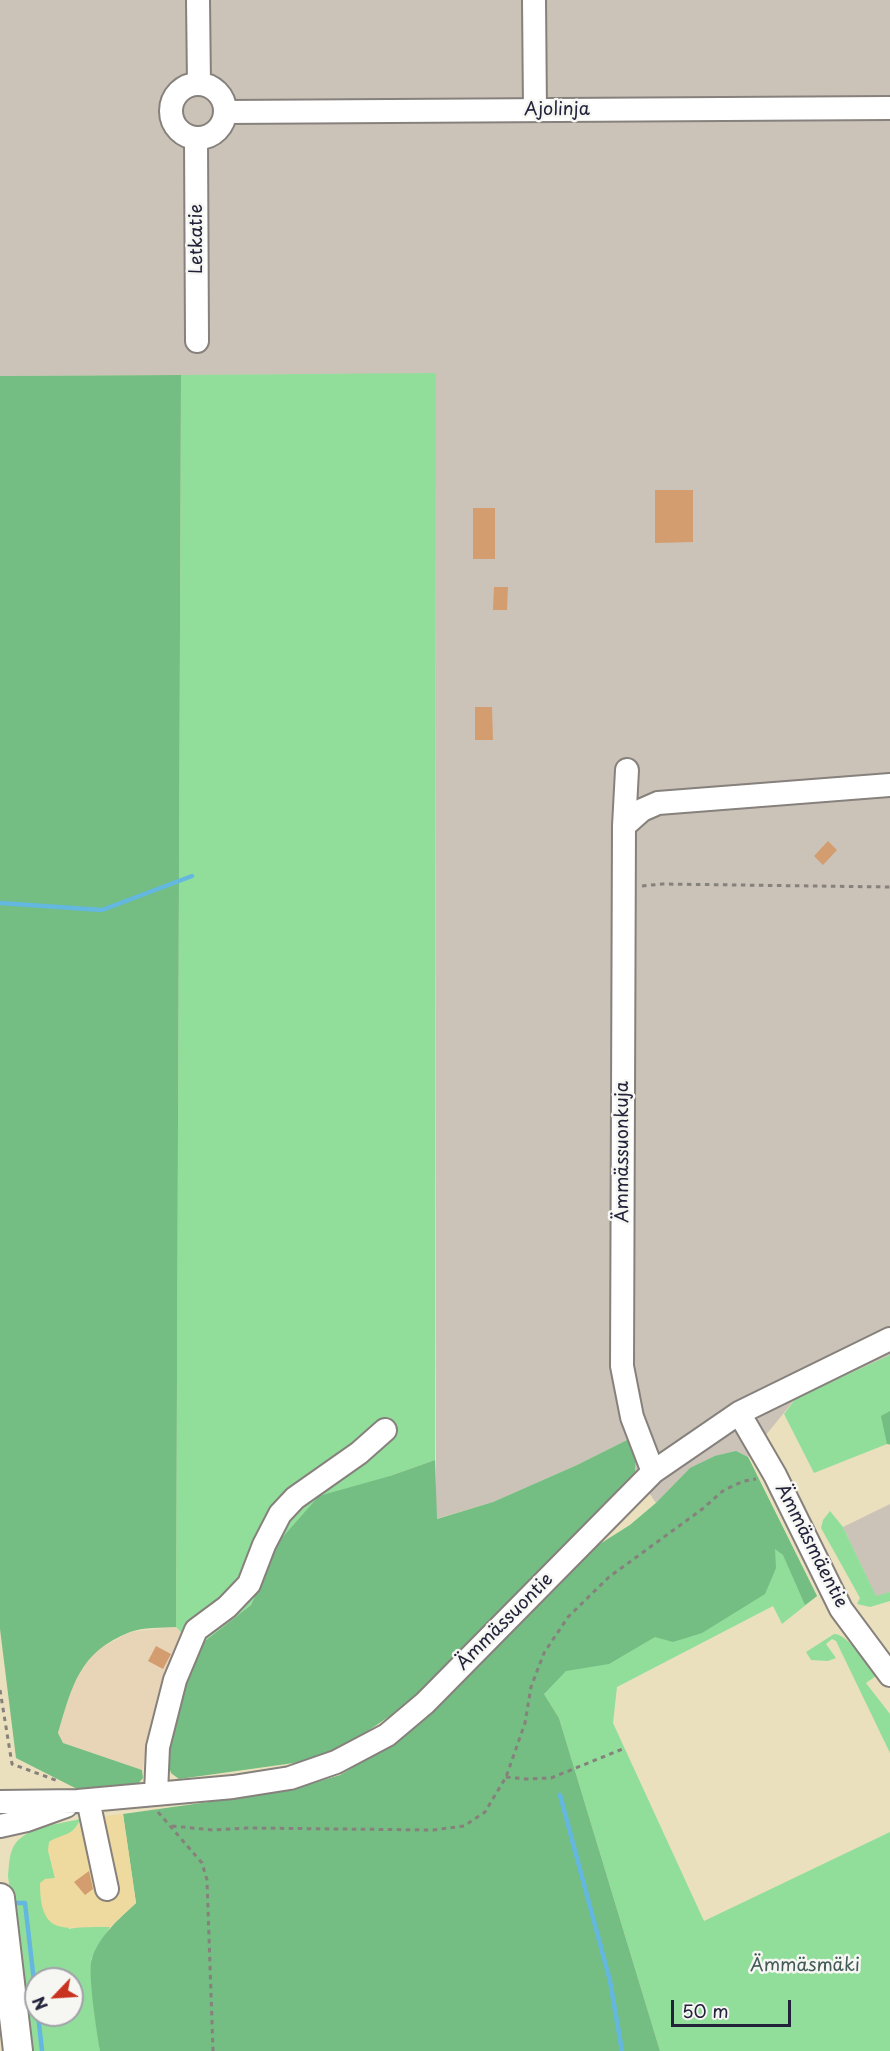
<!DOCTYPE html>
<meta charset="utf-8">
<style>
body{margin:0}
#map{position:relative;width:890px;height:2051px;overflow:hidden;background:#eae0bd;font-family:"Playpen Sans",sans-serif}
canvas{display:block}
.north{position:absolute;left:24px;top:1967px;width:60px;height:60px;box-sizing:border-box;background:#f6f6f2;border:2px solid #a1a1a9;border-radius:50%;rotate:245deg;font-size:16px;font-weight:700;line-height:24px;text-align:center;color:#22223b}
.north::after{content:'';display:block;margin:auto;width:21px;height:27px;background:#c8321e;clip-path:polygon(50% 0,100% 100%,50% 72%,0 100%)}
.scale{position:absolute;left:671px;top:2000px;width:120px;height:27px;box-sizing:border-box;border:3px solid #22223b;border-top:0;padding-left:8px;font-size:18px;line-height:21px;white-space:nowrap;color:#22223b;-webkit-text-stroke:4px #f6f6f2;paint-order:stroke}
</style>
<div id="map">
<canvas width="890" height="2051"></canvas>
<div class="north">N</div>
<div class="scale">50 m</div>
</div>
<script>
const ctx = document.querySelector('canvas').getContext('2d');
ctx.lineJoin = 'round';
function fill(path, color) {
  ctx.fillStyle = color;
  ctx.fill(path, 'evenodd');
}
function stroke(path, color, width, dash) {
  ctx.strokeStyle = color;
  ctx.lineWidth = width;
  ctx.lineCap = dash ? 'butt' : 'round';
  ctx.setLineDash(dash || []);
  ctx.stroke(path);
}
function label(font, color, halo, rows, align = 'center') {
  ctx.font = font + ' "Playpen Sans",sans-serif';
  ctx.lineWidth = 5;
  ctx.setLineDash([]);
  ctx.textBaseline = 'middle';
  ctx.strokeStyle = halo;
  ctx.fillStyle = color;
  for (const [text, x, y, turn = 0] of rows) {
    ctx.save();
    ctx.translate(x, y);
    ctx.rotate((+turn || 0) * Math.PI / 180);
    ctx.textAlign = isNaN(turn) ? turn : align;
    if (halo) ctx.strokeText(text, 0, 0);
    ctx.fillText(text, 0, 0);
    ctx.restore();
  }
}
fill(new Path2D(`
 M176,1627L186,1637L164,1684L142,1770L63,1743L58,1733L73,1683L95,1651L131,1632Z`), '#e8d4b7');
fill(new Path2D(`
 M0,0H890V1355L796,1398L748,1457L736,1451L690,1468L656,1503L635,1472L636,1457L629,1439L577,1465L493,1502L436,1519V374L0,376Z
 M890,1504V1592L876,1597L843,1527Z`), '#cbc3b8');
fill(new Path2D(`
 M436,373L435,1460L390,1476L280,1540L251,1605L201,1644L186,1637L176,1627L181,375Z
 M890,1355V1445L887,1444L814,1473L784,1414L796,1398Z
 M736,1451L748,1457L817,1596L782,1624L773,1606L617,1687L613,1723L704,1921L890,1832V2051H660L559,1718L544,1694L581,1556L630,1525L656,1503L690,1468L715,1456Z
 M830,1511L843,1527L876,1596L890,1592V1601L870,1607L857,1604L860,1598L821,1528L823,1520Z
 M834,1634C848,1634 867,1664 876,1676L866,1683L890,1714V1753L836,1641L832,1639L826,1644L836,1658L828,1661L811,1660L806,1652Z
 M80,1819C77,1831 59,1841 48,1850L55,1878L50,1880L69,1929L84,1926L110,1927L91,1959L94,2010L100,2051H30L8,1876C9,1865 9,1853 15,1844C28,1826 60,1824 80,1819ZM36,1979H72V2015H36Z`), '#91de9b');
fill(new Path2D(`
 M181,375L176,1627C161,1628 143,1627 130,1632C79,1652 72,1686 58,1733L63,1743L142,1770L143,1778L137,1785L81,1791L16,1758L0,1629V376Z
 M890,1411V1444H887L881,1416Z
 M629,1439L636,1457L635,1472L462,1654L405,1706L345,1746L308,1761L179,1779L171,1773L167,1761L180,1693L201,1644L251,1605L280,1540L319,1496L390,1476L435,1460L437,1519L493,1502L577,1465Z
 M736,1451L748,1457L817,1596L805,1605L783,1555L775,1549L776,1568L765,1594L702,1633L673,1642L655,1637L609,1664L566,1671L544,1694L559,1718L660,2051H100C97,2034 87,1971 92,1958C100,1935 119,1919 136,1903L123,1814L287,1791L340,1775L399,1740L444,1700L504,1634L581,1556L630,1525L656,1503L690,1468L715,1456Z`), '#74bd83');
fill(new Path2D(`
 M123,1814L136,1903L110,1927C68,1925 40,1942 40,1883L45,1879L55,1878L48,1850L49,1842C61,1834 77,1835 80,1819Z`), '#eeda9e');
stroke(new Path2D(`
 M0,903L102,910L192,876
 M560,1795L610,1981L622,2051
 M15,1903H25L36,1999
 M38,2015L42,2051`), '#64b8e0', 4.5);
fill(new Path2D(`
 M655,490H693V542L655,543Z
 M473,508H495V559H473Z
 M494,587H508L507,610H493Z
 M475,707H492L493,740H475Z
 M828,841L837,850L823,865L814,856Z
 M156,1646L171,1654L163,1669L148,1661Z
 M89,1871L93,1889L85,1895L74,1882Z`), '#d39d6f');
const minor = new Path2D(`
 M198,0L199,84
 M534,0L535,110
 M171 111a27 27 0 1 1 54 0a27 27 0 1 1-54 0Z
 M225,112L890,108
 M196,138L197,341
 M627,770L624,826L622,1366L632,1417L653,1472
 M624,826L642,810L658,803L890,785
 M739,1413L775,1475L841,1609L890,1675
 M156,1793L158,1747L175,1680L196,1630L227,1607L249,1584L264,1545L280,1514L295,1498L359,1453L385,1430
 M88,1800L107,1889
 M0,1802L78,1801L233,1787L290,1778L336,1762L387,1735L425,1703L653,1472L739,1413L890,1339
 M0,1826L27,1820L66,1806`);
const major = new Path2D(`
 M0,1898L18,2051`);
stroke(minor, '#86817c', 26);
stroke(major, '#86817c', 32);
stroke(new Path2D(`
 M642,886L662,884L890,887
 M0,1690L12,1764L58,1781
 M506,1777L526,1779L551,1778L625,1748
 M158,1812L202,1863L207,1880L213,2051
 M172,1826L213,1830L247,1828L433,1830L464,1826L485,1812L506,1777L525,1723L531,1687L544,1653L568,1617L609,1577L701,1510L724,1490L744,1481L756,1479`), '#86817c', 3, [4.5, 4.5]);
stroke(minor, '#fff', 22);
stroke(major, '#fff', 28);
label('18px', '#22223b', '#f6f6f2', [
 ["Ajolinja",557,110],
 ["Letkatie",197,239,-90],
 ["Ämmässuonkuja",623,1152,-90],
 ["Ämmäsmäentie",811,1546,63],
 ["Ämmässuontie",505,1622,-45]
]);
label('18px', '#435a58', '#f6f6f2', [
 ["Ämmäsmäki",805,1966]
]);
</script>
